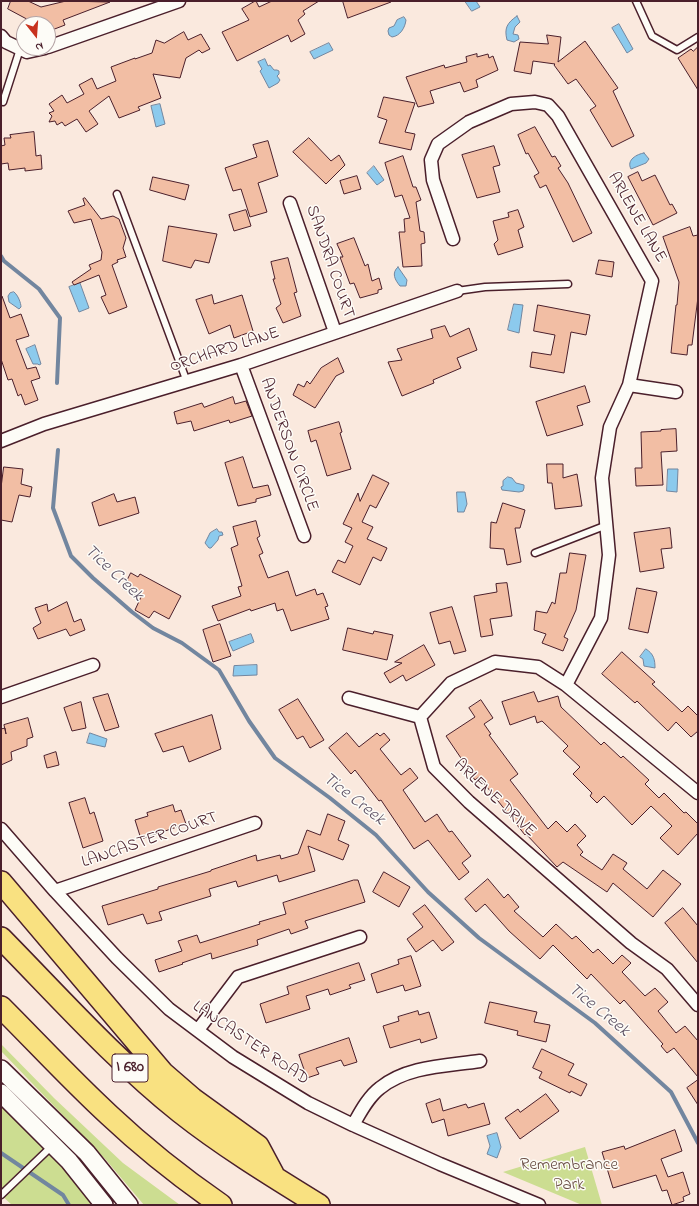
<!DOCTYPE html>
<style>
body{margin:0}
#map{position:relative;width:699px;height:1206px;overflow:hidden;background:#fae9de;font-family:"Indie Flower",sans-serif}
canvas{display:block}
.frame{position:absolute;inset:0;border:2px solid #4a1f2b;pointer-events:none}
.north{position:absolute;left:16px;top:16px;width:40px;height:40px;box-sizing:border-box;background:#fdfcf7;border:1px solid #b5a4a5;border-radius:50%;rotate:163deg;font-size:11px;font-weight:700;line-height:16px;text-align:center;color:#4a1f2b}
.north::after{content:'';display:block;margin:auto;width:14px;height:18px;background:#c8321e;clip-path:polygon(50% 0,100% 100%,50% 72%,0 100%)}
</style>
<div id="map">
<canvas width="699" height="1206"></canvas>
<div class="frame"></div>
<div class="north">N</div>
</div>
<script>
const ctx = document.querySelector('canvas').getContext('2d');
ctx.lineJoin = 'round';
function fill(path, color) {
  ctx.fillStyle = color;
  ctx.fill(path, 'evenodd');
}
function stroke(path, color, width, dash) {
  ctx.strokeStyle = color;
  ctx.lineWidth = width;
  ctx.lineCap = dash ? 'butt' : 'round';
  ctx.setLineDash(dash || []);
  ctx.stroke(path);
}
function label(font, color, halo, rows, align = 'center') {
  ctx.font = font + ' "Indie Flower",sans-serif';
  ctx.lineWidth = 3;
  ctx.setLineDash([]);
  ctx.textBaseline = 'middle';
  ctx.strokeStyle = halo;
  ctx.fillStyle = color;
  for (const [text, x, y, turn = 0] of rows) {
    ctx.save();
    ctx.translate(x, y);
    ctx.rotate((+turn || 0) * Math.PI / 180);
    ctx.textAlign = isNaN(turn) ? turn : align;
    if (halo) ctx.strokeText(text, 0, 0);
    ctx.fillText(text, 0, 0);
    ctx.restore();
  }
}
fill(new Path2D(`
 M1,1044L54,1098L123,1163L180,1205H144L106,1160L1,1051Z
 M1,1093L104,1205H12L1,1195Z
 M585,1147L602,1205H582L503,1172Z`), '#ccdd91');
const water = new Path2D(`
 M465,1H476L480,7L472,11Z
 M517,16L520,22L515,27L513,34L518,35L519,39L514,42L507,40C504,28 507,23 517,16Z
 M404,17L406,20C405,28 400,36 392,37L389,35L388,31L389,28L394,26L397,20Z
 M619,24L633,49L627,53L612,28Z
 M329,43L333,50L314,59L310,52Z
 M265,59L268,66L270,65L274,70H277L279,71V74L277,76L280,80L278,83L269,88L260,71L262,69L258,62Z
 M160,104L165,124L156,127L151,106Z
 M644,153L649,159L646,163L631,169C626,160 637,154 644,153Z
 M374,166L384,180L377,185L367,173Z
 M398,267L407,280L406,286H400C395,280 391,273 398,267Z
 M80,283L89,308L79,312L69,287Z
 M14,292C18,295 21,303 21,307L19,309L9,302L8,296L10,293Z
 M514,304L523,305L519,333L508,330Z
 M35,345L41,364L39,365L38,364H33L26,349Z
 M668,469H678L677,492L667,491Z
 M508,477L512,478L516,483L524,485V488L523,491L519,492L502,490L501,487L503,486V481Z
 M457,492H465L467,504L464,512H458Z
 M217,529L219,532H222L223,535L219,536L218,540L211,548H209L205,543L210,533Z
 M251,634L254,642L233,651L229,642Z
 M646,649C654,654 655,660 655,668L644,666L643,659L640,657Z
 M257,665V675L233,676L234,666Z
 M90,733L107,739L105,747L87,743Z
 M497,1133L501,1147L497,1158L487,1154L490,1146L487,1136Z`);
fill(water, '#8ccaed');
stroke(water, '#72869f', 1);
stroke(new Path2D(`
 M1,256L4,261L39,289L60,318L57,383
 M58,450L53,508L71,556L93,578L132,612L153,628L182,643L219,670L249,721L275,758L330,798L376,835L428,892L479,938L595,1023L671,1092L698,1143
 M1,1153L63,1195L69,1205`), '#72869f', 4);
const building = new Path2D(`
 M11,1H28L41,7L66,1L110,2L63,20L65,25L52,30L49,24H36L8,9Z
 M256,1L259,7L272,1H319L303,11L305,14L298,20L305,34L291,42L288,35L237,61L222,32L249,20L242,9Z
 M343,1H391V2L348,18Z
 M184,32L188,40L201,34L210,49L202,53L199,50L186,58L180,78L153,74L161,98L138,107L140,110L119,118L109,96L89,111L98,124L86,132L77,119L65,126L62,122L57,125L55,121L49,122L52,116L49,113L54,111L49,104L62,95L67,103L84,94L79,85L92,78L97,89L116,81L111,67L135,58V59L152,53L156,40L164,43Z
 M547,35L561,37L558,62L585,41L618,88L613,91L634,136L612,147L590,110L596,106L576,79L568,84L554,65L555,64L533,61L531,74L514,71L520,42L548,44Z
 M698,47V90L678,58L691,49L693,51Z
 M477,54V57L488,54L489,58L493,56L498,70L476,80L478,87L464,92L460,82L430,91L434,103L418,107L406,77L444,65L445,68L467,62L466,57Z
 M384,97L415,103L405,132L415,134L411,150L379,143L387,120L378,117Z
 M535,127L552,157L555,156L561,166L558,168L568,183L592,233L573,242L546,185L540,188L534,176L539,173L528,153L526,154L518,135Z
 M34,132L36,156L41,155L42,169L25,171V168L9,170L8,163L1,164V146L5,145L4,138H11L10,135Z
 M309,138L331,161L339,155L345,165L326,184L293,152Z
 M268,141L278,176L258,183L267,212L250,217L241,189L233,191L225,168L257,157L253,145Z
 M494,146L500,165L493,167L500,192L477,198L462,155Z
 M403,156L413,187H416L421,200L416,202L420,231L424,232L425,243L421,244L422,266L403,267L399,232H405L404,219L410,218L402,195L395,197L385,163Z
 M638,172L642,181L655,175L670,205L672,204L677,213L653,225L628,177Z
 M357,176L361,189L344,194L340,181Z
 M153,177L189,185L185,200L150,190Z
 M85,198L101,219L113,216L119,219L126,238L123,248L126,257L117,260L118,262L112,265L127,307L109,314L101,297L106,295L99,275L74,285L72,282L91,269L89,265L101,260L102,252L91,219L74,223L68,211L85,205L83,199Z
 M246,210L251,226L234,231L229,215Z
 M518,210L524,227L518,230L523,247L498,255L494,244L498,240L493,221L509,217L508,213Z
 M169,226L217,234L209,263L195,260L191,268L163,261Z
 M690,227L693,236L698,235V297L692,345H688L687,355L671,353L676,305H677L679,282L663,237Z
 M354,238L365,266L368,264L372,281L379,278L382,289L378,290V293L360,298L354,283L350,284L340,257H343L337,244Z
 M288,258L297,292L294,293L301,316L283,323L276,308L281,304L273,279H275L271,262Z
 M599,260L614,262L612,277L596,274Z
 M212,295L214,304L242,295L253,331L234,338L230,325L209,334L196,300Z
 M1,296H2L10,318L21,314L29,336L16,340L27,369L36,367L40,378L31,381L38,400L25,405L21,394L18,396L12,379L8,380L1,359Z
 M538,305L590,315L586,335L571,332L564,373L530,367L532,352L551,355L555,335L534,331Z
 M445,326L450,337L469,328L477,350L457,358L461,368L433,380L434,383L402,396L388,362L402,360L397,349L433,338L431,330Z
 M338,358L344,372L336,376L315,408L293,395L298,384L304,387L307,381L310,384L321,368Z
 M585,386L590,402L577,406L583,425L547,436L536,402Z
 M233,397L235,404L246,401L252,416L230,423L229,420L194,431L191,421L177,424L174,412L202,403L204,407Z
 M339,422L342,432L340,433L351,469L327,476L316,440L311,442L308,431Z
 M676,429L677,451L661,452L663,485L636,486L635,468H642L641,432L661,431V430Z
 M243,457L253,488L268,485L271,495L256,499V502L238,506L225,463Z
 M547,464H563V478L577,474L582,506L555,509L552,483H548Z
 M4,467L23,469L21,484L32,487L30,497L19,495L12,522L1,520V488Z
 M373,475L389,483L376,508L370,505L362,522L373,527L367,539L387,548L381,561L373,557L360,585L332,572L338,560L345,563L353,546L345,542L352,528L343,524L358,493L360,501Z
 M114,494L117,502L135,497L139,513L99,526L92,503Z
 M503,503L525,510L520,528H515L521,562L507,565L504,549L490,548L491,522L496,523Z
 M256,521L260,536L257,538L263,553L259,555L268,578L288,571L296,596L315,589L317,595L323,593L328,606L325,607L329,619L291,631L283,609L277,611L275,603L251,611L250,609L218,621L212,606L241,596L238,587L242,586L231,548L238,545L233,527Z
 M670,528L672,548L661,549L664,568L640,572L634,533Z
 M570,553L586,555L576,610L564,637L568,639L563,651L542,643L546,634L534,630L536,611L547,613L552,602L555,604L560,573H566Z
 M131,573L138,577L140,574L181,596L169,619L154,611L149,618L135,610L141,597L123,589Z
 M507,583L512,616L490,619L493,635L481,637L474,596L497,592L496,584Z
 M637,588L657,592L648,633L629,629Z
 M67,602L74,622L81,619L85,630L70,636L66,629L38,639L33,628L41,623L35,608L47,604L48,611Z
 M452,607L466,651L454,654L450,641L439,644L430,613Z
 M220,624L231,656L213,662L203,630Z
 M348,628L373,634L374,631L393,635L387,660L343,650Z
 M424,645L435,665L406,681L403,675L390,683L384,673L402,663L395,662Z
 M622,652L655,682L652,684L682,712L688,706L698,716V731L691,737L676,722L668,731L637,701L635,703L602,674Z
 M534,692L538,702L558,696L561,707L601,745L604,742L621,758L623,756L649,780L645,784L659,798L664,793L684,813L686,812L698,824V833L678,855L660,838L672,826L651,806L632,825L604,796L597,803L590,796L592,793L573,774L580,767L563,751L568,746L542,721L537,723L535,716L510,725L502,702Z
 M108,694L119,727L105,731L93,698Z
 M298,699L324,740L310,748L303,736L297,739L279,710Z
 M481,700L493,718L484,724L491,734L489,735L518,774L510,780L548,829L556,821L567,832L575,824L586,836L577,845L583,852L580,855L602,870L613,854L627,863L623,869L647,889L663,870L681,884L653,917L613,883L607,892L563,862L557,867L526,834L525,835L479,777L475,780L464,765L465,764L446,736L475,717L469,708Z
 M81,702L86,728L72,731L64,708Z
 M212,715L221,749L189,762L183,746L163,752L155,734Z
 M28,718L33,737L27,739V746L11,752L12,760L1,765V729L5,728L6,734L4,725Z
 M347,733L359,747L377,733L380,736L384,733L390,740L380,749L401,775L410,768L418,778L403,790L425,822L437,814L449,832L452,831L471,856L462,863L469,872L459,880L428,840L414,849L381,800L379,801L355,770L351,774L329,748Z
 M56,752L59,765L47,768L44,756Z
 M85,798L90,814L94,812L103,841L83,848L69,803Z
 M173,805L175,812L181,810L186,824L141,839L135,820L148,816L147,813Z
 M328,814L345,821L338,840L349,845L343,860L308,846L315,871L279,882L277,875L238,887L236,881L209,889L211,896L159,912L162,920L147,924L143,914L108,925L102,906L158,889V887L211,871V870L256,855L257,861L280,855L281,859L298,854L307,830L320,835Z
 M384,872L410,887L399,907L373,892Z
 M488,879L504,898L508,894L519,907L514,911L543,937L556,924L572,939L576,936L593,953L598,949L613,964L622,955L631,963L622,972L645,996L655,988L668,1002L658,1011L676,1033L685,1026L698,1041V1077L674,1048L667,1053L661,1046L663,1044L624,1000L620,1004L591,974L587,979L553,945L540,959L509,931L485,904L476,912L465,899Z
 M354,880H358L365,902L305,921L308,928L291,934L289,929L257,940L258,945L212,959L211,953L182,963L183,964L159,972L155,960L182,951L178,941L197,935L200,943L260,924L259,922L286,914L283,903Z
 M425,905L454,942L442,951L433,940L416,952L407,939L423,927L413,914Z
 M683,908L698,926V963L665,923Z
 M411,956L421,986L405,991L403,985L377,993L371,974L399,964L398,960Z
 M359,963L365,980L349,985L351,988L330,995L328,989L306,996L310,1009L266,1023L260,1004L289,994L287,987Z
 M490,1002L537,1012L534,1022L550,1025L546,1042L517,1035L518,1031L485,1023Z
 M418,1011L419,1015L429,1012L437,1038L421,1043L420,1039L390,1048L383,1026L399,1021L398,1017Z
 M349,1038L357,1062L344,1066L341,1060L316,1068L319,1074L307,1078L299,1055Z
 M542,1049L574,1064L568,1075L587,1084L581,1096L571,1091L570,1093L539,1078L542,1072L533,1068Z
 M698,1080V1105L687,1088Z
 M546,1094L559,1111L520,1139L505,1118L518,1109L520,1112Z
 M440,1099L443,1111L466,1104L468,1108L484,1103L490,1124L448,1136L444,1119L432,1123L426,1104Z
 M675,1130L682,1151L661,1159L668,1177L683,1172L690,1194L683,1197L684,1201L672,1205L667,1190L662,1191L656,1175L613,1188L602,1152L624,1146L625,1149Z`);
fill(building, '#f2bea4');
stroke(building, '#4a1f2b', 1);
const lane = new Path2D(`
 M636,1L652,36L677,50L698,37
 M3,102L20,49
 M117,194L187,382
 M457,291L485,287L568,284
 M535,553L607,525
 M1,1195L52,1146`);
const street = new Path2D(`
 M1,36L6,42L27,52L45,48
 M48,47L179,1
 M290,203L335,332
 M453,239L433,180L431,160L438,144L469,122L511,104L535,102L548,105L558,116L652,281L629,385L610,427L602,478L609,555L601,618L566,685
 M241,365L304,536
 M629,385L676,392
 M1,441L44,424L241,365L457,291
 M1,697L93,665
 M349,698L420,717
 M420,717L434,767L469,802L631,943L667,969L698,1005
 M420,717L451,683L495,662L538,667L566,685L698,793
 M1,829L55,891L117,958L169,1009L233,1057L308,1103L353,1125L440,1164L539,1205
 M55,891L255,823
 M198,1030L238,977L360,937
 M353,1125C360,1113 368,1097 380,1088C407,1066 446,1066 480,1061`);
const secondary = new Path2D(`
 M1,1069L87,1153L129,1205
 M1,1093L69,1161L104,1205`);
const highway = new Path2D(`
 M1,882L163,1073L193,1099L258,1146L273,1174
 M1,938C59,997 115,1060 180,1112C223,1146 272,1176 319,1205
 M1,1007C37,1043 72,1081 109,1115C144,1148 182,1178 221,1205`);
stroke(lane, '#4a1f2b', 9);
stroke(street, '#4a1f2b', 15);
stroke(secondary, '#4a1f2b', 20);
stroke(highway, '#4a1f2b', 24);
stroke(lane, '#fdfcf7', 6);
stroke(street, '#fdfcf7', 12);
stroke(secondary, '#fdfcf7', 17);
stroke(highway, '#f9e181', 21);
for (const [x, y, w] of [
 [130,1068,36]
]) {
  const box = new Path2D();
  box.roundRect(x - w / 2, y - 14, w, 28, 3);
  ctx.fillStyle = '#fdfcf7';
  ctx.fill(box);
  stroke(box, '#4a1f2b', 1);
}
label('bold 16px', '#4a1f2b', null, [
 ["I 680",130,1068]
]);
label('17px', '#4a1f2b', '#fdfcf7', [
 ["ARLENE LANE",636,218,60],
 ["SANDRA COURT",329,262,71],
 ["ORCHARD LANE",225,351,-18],
 ["ANDERSON CIRCLE",288,445,70],
 ["ARLENE DRIVE",494,799,43],
 ["LANCASTER COURT",150,841,-19],
 ["LANCASTER ROAD",250,1044,34]
]);
label('17px', '#6a4e44', '#fdfcf7', [
 ["Remembrance",569,1166],
 ["Park",569,1186]
]);
label('italic 18px', '#5e5265', '#fdfcf7', [
 ["Tice Creek",113,574,43],
 ["Tice Creek",353,800,38],
 ["Tice Creek",598,1011,39]
]);
</script>
